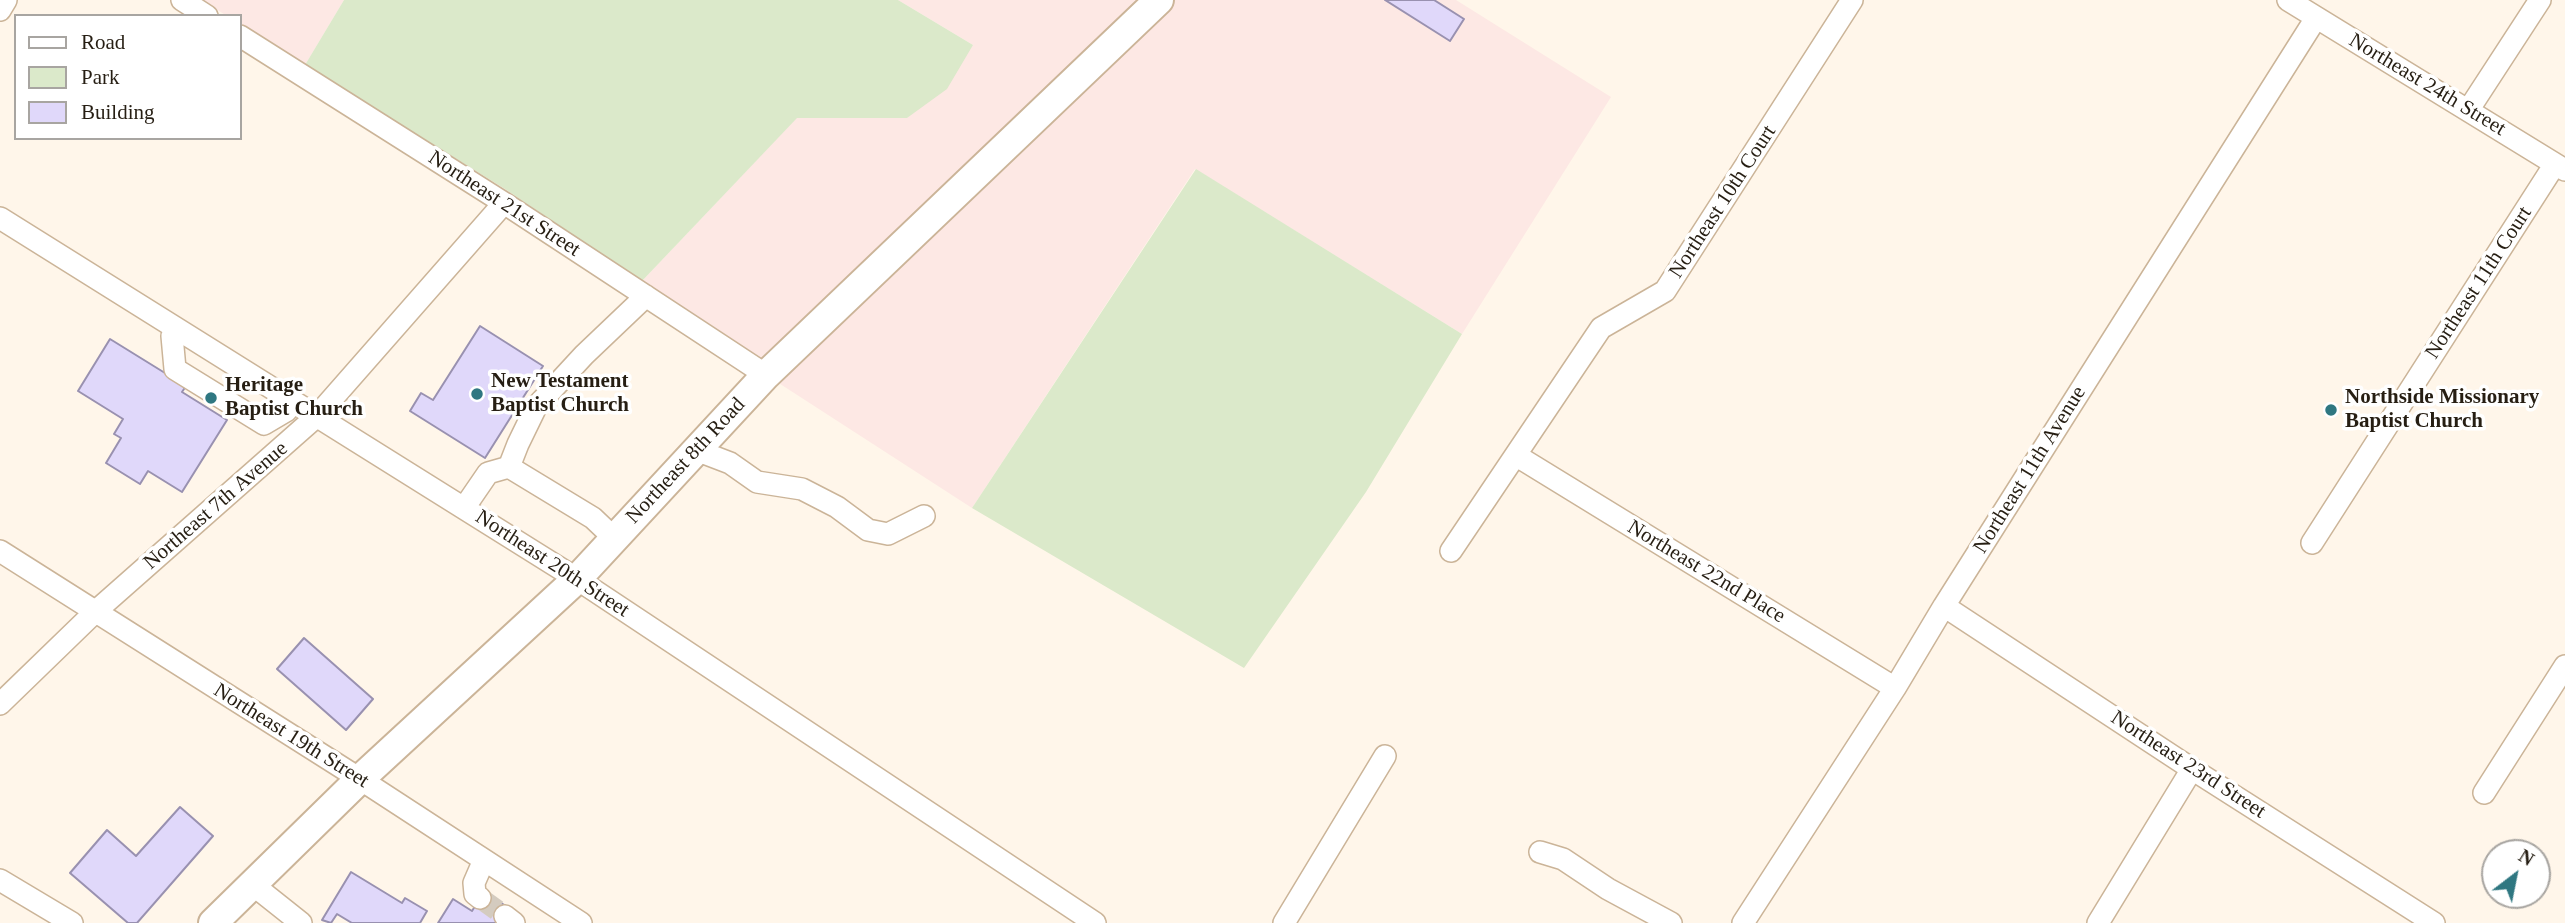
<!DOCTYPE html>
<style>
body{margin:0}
#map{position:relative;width:2565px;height:923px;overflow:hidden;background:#fff6ea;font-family:"Times New Roman",serif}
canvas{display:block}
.legend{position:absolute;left:14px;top:14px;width:228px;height:126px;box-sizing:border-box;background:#fff;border:2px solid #a8a5a1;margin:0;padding:9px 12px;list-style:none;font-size:21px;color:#261e13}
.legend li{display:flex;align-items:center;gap:14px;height:35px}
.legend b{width:35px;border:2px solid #a8a5a1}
.north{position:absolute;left:2481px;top:839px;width:70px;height:70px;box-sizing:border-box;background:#fff;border:2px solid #a8a5a1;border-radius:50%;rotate:32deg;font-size:19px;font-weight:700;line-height:28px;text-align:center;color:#261e13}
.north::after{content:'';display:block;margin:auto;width:24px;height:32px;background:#2f7781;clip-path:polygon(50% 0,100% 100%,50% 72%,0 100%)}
</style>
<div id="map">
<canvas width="2565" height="923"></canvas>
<ul class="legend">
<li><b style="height:9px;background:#fff"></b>Road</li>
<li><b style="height:19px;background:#dbe9ca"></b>Park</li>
<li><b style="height:19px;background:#e0d8fa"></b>Building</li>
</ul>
<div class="north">N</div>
</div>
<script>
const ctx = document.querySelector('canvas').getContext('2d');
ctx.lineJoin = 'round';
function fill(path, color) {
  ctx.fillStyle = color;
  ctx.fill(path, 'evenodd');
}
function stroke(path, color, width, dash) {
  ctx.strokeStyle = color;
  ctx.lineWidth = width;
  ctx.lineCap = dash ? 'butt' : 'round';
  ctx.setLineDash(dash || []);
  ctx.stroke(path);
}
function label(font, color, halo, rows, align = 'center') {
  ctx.font = font + ' "Times New Roman",serif';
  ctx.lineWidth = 7;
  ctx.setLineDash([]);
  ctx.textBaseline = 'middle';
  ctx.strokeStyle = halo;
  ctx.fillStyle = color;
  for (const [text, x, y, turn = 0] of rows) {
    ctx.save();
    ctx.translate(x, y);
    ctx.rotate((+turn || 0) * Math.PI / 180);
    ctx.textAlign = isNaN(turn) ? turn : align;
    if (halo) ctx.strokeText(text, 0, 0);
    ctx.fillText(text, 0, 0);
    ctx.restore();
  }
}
fill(new Path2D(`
 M202,0H344L305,65L240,24V16H227Z
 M898,0H1145L765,362L642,281L797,117L907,118L973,45Z
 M1173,0H1456L1611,97L1462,334L1195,169L972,508L774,380Z`), '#fde8e4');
fill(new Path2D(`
 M344,0H898L973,45L947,89L907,118H797L642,281L505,189L305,65Z
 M1196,169L1462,334L1366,492L1244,668L972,508Z`), '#dbe9ca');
const building = new Path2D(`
 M1385,0H1434L1464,19L1450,41Z
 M480,326L543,366L485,458L410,411L421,393L433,400Z
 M110,339L186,386L182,392L227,420L182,492L148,471L140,484L106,463L121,438L114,434L123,419L78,391Z
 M304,638L373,699L346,730L277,669Z
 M180,807L213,836L137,923H128L70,873L107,830L136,856Z
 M351,872L402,903L405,898L427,911L420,923H352L337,914L331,923L322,920Z
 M484,892L509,908L500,923H438L453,899L472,911Z`);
fill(building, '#e0d8fa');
stroke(building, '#9991b0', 2);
stroke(new Path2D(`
 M480,898L505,916`), '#d4cbbf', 21, [21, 10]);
const minor = new Path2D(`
 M182,0L207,16
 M2288,0L2565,170
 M0,10L6,0
 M240,36L504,203L766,375
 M2469,109L2540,0
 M0,218L577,579L1095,923
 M176,328L172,336L175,369L264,424L286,411L294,402
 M696,450L730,463L757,482L802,489L837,507L868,530L888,534L924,516
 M1517,456L1895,688
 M509,467L518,444L536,407L584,355L646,296
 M464,508L488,473L509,467L593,518L614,538
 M2312,543L2555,164
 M0,551L360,779L581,923
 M1451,551L1601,328L1665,291L1852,0
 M1944,606L2192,769L2434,923
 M0,704L96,611L317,416L504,203
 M2484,793L2565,666
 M1540,852L1563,859L1608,889L1671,923
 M0,880L72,923
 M252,884L301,923
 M480,898L475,894L474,883L484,860
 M505,916L514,923
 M1284,923L1385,756
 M1743,923L1895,688L1944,606L2316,18
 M2098,923L2192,769`);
const major = new Path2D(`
 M213,923L360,779L577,579L766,375L1159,0`);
stroke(minor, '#cbb498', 24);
stroke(major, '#cbb498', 32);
stroke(minor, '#fff', 21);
stroke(major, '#fff', 28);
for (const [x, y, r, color] of [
 [477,394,7,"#2f7781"],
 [211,398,7,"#2f7781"],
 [2331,410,7,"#2f7781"]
]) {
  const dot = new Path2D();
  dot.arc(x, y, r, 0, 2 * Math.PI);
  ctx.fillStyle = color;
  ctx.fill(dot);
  stroke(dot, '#fff', 2.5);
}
label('21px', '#261e13', '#fff', [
 ["Northeast 24th Street",2427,85,31],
 ["Northeast 10th Court",1723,202,-57],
 ["Northeast 21st Street",504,204,33],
 ["Northeast 11th Court",2479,283,-57],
 ["Northeast 8th Road",686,461,-47],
 ["Northeast 11th Avenue",2030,470,-58],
 ["Northeast 7th Avenue",216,506,-41],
 ["Northeast 20th Street",552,564,33],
 ["Northeast 22nd Place",1706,572,31],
 ["Northeast 19th Street",291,736,32],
 ["Northeast 23rd Street",2188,765,33]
]);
label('bold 21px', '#261e13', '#fff', [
 ["New Testament",491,382],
 ["Baptist Church",491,406],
 ["Heritage",225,386],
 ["Baptist Church",225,410],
 ["Northside Missionary",2345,398],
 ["Baptist Church",2345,422]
], 'left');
</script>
